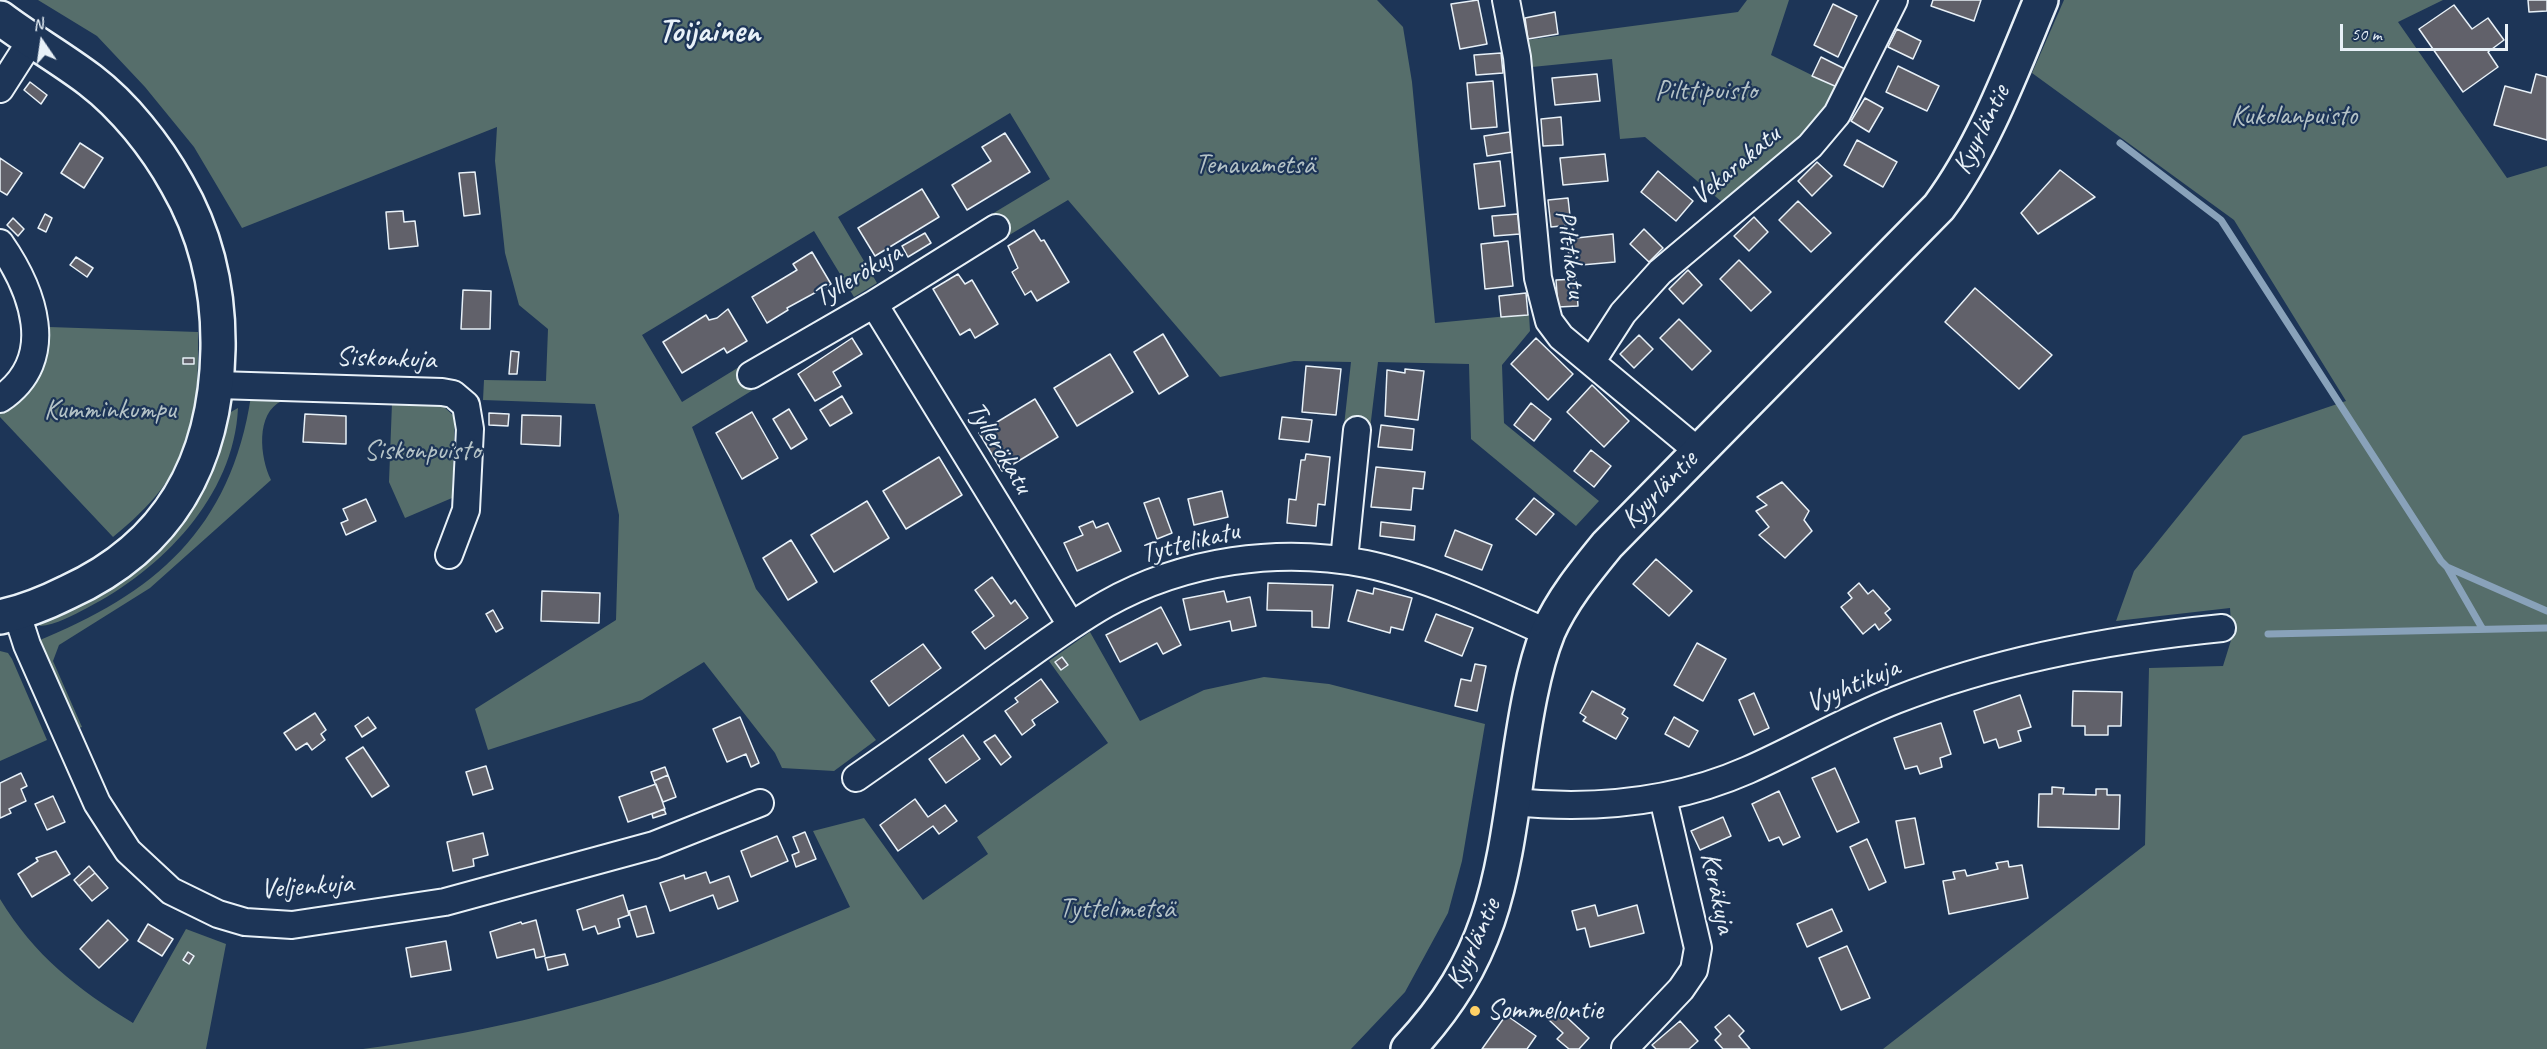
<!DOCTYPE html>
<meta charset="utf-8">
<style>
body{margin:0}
#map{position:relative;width:2547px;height:1049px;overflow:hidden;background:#1d3557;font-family:Caveat,sans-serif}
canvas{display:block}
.north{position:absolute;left:12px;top:12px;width:60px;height:60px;-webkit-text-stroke:4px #1d3557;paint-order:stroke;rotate:347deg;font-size:16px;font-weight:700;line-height:24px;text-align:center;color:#e8f1f8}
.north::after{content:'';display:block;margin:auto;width:21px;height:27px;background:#e8f1f8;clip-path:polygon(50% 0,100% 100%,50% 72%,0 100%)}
.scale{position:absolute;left:2340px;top:24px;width:168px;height:27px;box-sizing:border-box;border:3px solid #e8f1f8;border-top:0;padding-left:8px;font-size:18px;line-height:21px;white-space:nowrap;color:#e8f1f8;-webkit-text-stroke:4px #1d3557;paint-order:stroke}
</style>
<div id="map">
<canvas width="2547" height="1049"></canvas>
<div class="north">N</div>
<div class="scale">50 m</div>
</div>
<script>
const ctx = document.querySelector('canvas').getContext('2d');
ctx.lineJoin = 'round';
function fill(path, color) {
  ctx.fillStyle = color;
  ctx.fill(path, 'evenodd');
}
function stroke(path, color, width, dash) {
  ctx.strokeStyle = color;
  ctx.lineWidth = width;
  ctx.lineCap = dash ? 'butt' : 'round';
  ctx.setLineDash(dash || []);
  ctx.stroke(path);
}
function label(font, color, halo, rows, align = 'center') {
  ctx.font = font + ' Caveat,sans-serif';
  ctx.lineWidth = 4.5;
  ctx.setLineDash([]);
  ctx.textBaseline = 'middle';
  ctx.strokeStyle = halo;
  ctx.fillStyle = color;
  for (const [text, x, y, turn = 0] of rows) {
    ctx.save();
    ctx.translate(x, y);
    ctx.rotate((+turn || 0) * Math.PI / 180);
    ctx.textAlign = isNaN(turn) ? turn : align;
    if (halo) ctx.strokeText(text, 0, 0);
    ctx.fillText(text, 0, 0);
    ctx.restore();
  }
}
fill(new Path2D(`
 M38,0H1377L1403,27L1412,82L1435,323L1529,314L1530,331L1502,365L1504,423L1599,501L1576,526L1471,439L1469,364L1378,362L1370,429L1344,426L1351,362L1294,361L1220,377L1068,200L1006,237L992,214L1050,179L1010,113L838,217L877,283L854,297L814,231L642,335L682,402L739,367L753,390L692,427L756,589L876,740L834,771L782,768L775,753L704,662L642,700L488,750L475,709L616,620L619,515L595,404L483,400L484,380L546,381L548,329L519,305L505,253L495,161L497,127L242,228L194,147L145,87L97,36Z
 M1747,0H1789L1771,55L1838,88C1812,135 1765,170 1722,202L1645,137L1620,139L1612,59L1532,67L1527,40L1738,12Z
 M2064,0H2443L2398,22L2507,178L2547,166V1049H1883L2145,845L2149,668L2223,666L2232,637L2230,608L2116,621L2134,571L2243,436L2346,401L2234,220L2032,73Z
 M49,327L198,332C199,427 190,475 113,537L0,417V413C32,391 44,364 49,327Z
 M254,394L282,401C255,413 260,458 271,480L150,588L59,645L53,661L82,727L74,730L35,642C155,594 231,529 251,396Z
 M392,403L443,406L455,417L452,498L405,518L389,482Z
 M238,408C234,497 161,570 87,608C73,615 56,625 40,626L41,619L203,487L213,466L229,413Z
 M1090,632L1140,721L1204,690L1264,677L1329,684L1485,724L1462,861L1448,913L1405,992L1351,1049H363C470,1035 576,1011 677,976C735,956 793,931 850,907L813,831L864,818L923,900L988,854L977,837L1108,743L1049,661Z
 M0,651L8,653L12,659L47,740L0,761Z
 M0,899C34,955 77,989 133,1023L186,929L226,944L206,1049H0Z`), '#566e6b');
stroke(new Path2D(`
 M2120,143L2221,220L2441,561L2447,567L2547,611
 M2447,567L2482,628
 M2268,634L2547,628`), '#89a2ba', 7);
const building = new Path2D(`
 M1478,0L1487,44L1460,49L1451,4Z
 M1933,0H1981L1974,21L1931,6Z
 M2528,0H2547V11L2529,12Z
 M1833,4L1857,16L1838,57L1814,45Z
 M2454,5L2472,29L2488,18L2504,40L2488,52L2498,67L2463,92L2419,29Z
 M1555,12L1558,34L1528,39L1525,18Z
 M1897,29L1921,41L1913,59L1888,47Z
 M1501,53L1503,73L1476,75L1474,55Z
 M1821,57L1845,69L1837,87L1812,76Z
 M1898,66L1939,86L1927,111L1886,92Z
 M1597,74L1600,101L1555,105L1552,78Z
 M2536,74L2547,77V140L2494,125L2505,86L2531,93Z
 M1493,81L1497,127L1471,129L1467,83Z
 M30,82L47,95L41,104L24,90Z
 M1865,98L1883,108L1869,132L1851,121Z
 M1561,117L1563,145L1543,146L1541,119Z
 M1510,132L1513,152L1487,156L1484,136Z
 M1005,133L1030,172L967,210L952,185L991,161L982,147Z
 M1857,140L1897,162L1883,187L1844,165Z
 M80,143L103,158L84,188L61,173Z
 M1605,154L1608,181L1563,185L1560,158Z
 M0,158L22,173L7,195L0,191Z
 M1500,161L1505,206L1479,209L1474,164Z
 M1817,162L1832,176L1812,196L1798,181Z
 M2060,170L2095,197L2038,234L2021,213Z
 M1658,171L1693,201L1676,221L1641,192Z
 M475,172L480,214L464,216L459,173Z
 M922,189L939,217L875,256L858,228Z
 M1568,198L1571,225L1551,227L1548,200Z
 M1798,201L1831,233L1811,252L1779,220Z
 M403,211L404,222L415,221L418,246L389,249L386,212Z
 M45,214L52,218L46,232L38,228Z
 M1518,214L1520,234L1494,236L1492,216Z
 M1754,217L1768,232L1749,251L1734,236Z
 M13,218L24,229L18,236L7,225Z
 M1644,229L1663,248L1649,262L1630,244Z
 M1034,230L1041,241L1044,240L1069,282L1037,301L1031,291L1025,295L1012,272L1018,268L1008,246Z
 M925,233L931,243L908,257L902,246Z
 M1613,234L1615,262L1570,266L1567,239Z
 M1508,241L1513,286L1485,289L1481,244Z
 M812,252L831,284L787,308L788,310L767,323L752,297L797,270L793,264Z
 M76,257L93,268L87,277L70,265Z
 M1739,260L1771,292L1751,311L1720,279Z
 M1688,270L1702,285L1683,304L1669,289Z
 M958,274L965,284L972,280L998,324L975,338L970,329L960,335L933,289Z
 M1576,279L1578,306L1558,307L1556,280Z
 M1975,288L2052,355L2019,389L1945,322Z
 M463,290L491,291L490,329H461Z
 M1526,293L1528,315L1501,317L1499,296Z
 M728,309L747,341L727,353L724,348L682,373L663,342L706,315L709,320L717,318Z
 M1679,319L1711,351L1692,370L1660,338Z
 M1163,334L1188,376L1159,394L1134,352Z
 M1639,335L1653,349L1634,368L1620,354Z
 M852,338L862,354L833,372L841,386L815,401L798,374Z
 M1536,338L1573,374L1548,400L1511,364Z
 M511,351L519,352L517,374H509Z
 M1110,354L1133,392L1077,426L1054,388Z
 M183,358H194V364H183Z
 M1306,366L1341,369L1336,415L1302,412Z
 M1405,369L1424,371L1418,420L1385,416L1387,370L1405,373Z
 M1592,385L1629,421L1604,447L1567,412Z
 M842,396L852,413L830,426L820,410Z
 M1035,399L1058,437L1002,471L979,433Z
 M1531,403L1551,419L1534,441L1514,425Z
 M789,409L807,439L791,449L773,419Z
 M752,412L778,458L742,479L716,433Z
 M489,413L509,414L508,426L489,425Z
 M305,414L346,416V444L303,442Z
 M522,415L561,416L560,446L521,444Z
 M1282,417L1312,420L1309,442L1279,439Z
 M1381,425L1414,429L1412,450L1378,447Z
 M1591,450L1611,466L1594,487L1574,471Z
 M1306,454L1330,457L1325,505L1318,504L1316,526L1287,523L1289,499L1296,500L1301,460H1305Z
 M939,457L962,495L906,529L883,491Z
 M1376,467L1425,472L1423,489L1413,488L1411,510L1371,507Z
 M1782,482L1809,511L1804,520L1812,531L1785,558L1759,535L1769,527L1756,511L1767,505L1757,497Z
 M1222,491L1228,517L1194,525L1188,499Z
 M1159,498L1172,533L1157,539L1144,503Z
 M1534,498L1554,514L1536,535L1516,519Z
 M366,499L376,521L346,535L341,523L348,520L343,509Z
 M867,501L889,538L834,572L811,535Z
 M1093,521L1096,528L1108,523L1121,551L1077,571L1064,543L1083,535L1079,527Z
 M1381,522L1415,526L1414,540L1380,536Z
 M1455,530L1492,545L1482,570L1445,556Z
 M791,540L817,582L788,600L763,558Z
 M1656,559L1692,591L1669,616L1633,584Z
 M992,577L1011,604L1015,600L1028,618L985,649L972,632L994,616L975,590Z
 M1268,583L1333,585L1329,628L1312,627V611L1267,610Z
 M1859,583L1868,594L1873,590L1890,609L1885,613L1891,620L1879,630L1875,624L1863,634L1841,607L1852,598L1848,593Z
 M1374,588L1412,598L1403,630L1391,627L1390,633L1348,621L1357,590L1373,594Z
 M542,591L600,593L599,623L541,621Z
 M1224,591L1227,602L1250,597L1256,626L1232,631L1230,621L1190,630L1183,599Z
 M1161,607L1181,645L1163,654L1157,643L1120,662L1106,635Z
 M493,610L503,628L496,632L486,614Z
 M1436,614L1473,628L1462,656L1425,641Z
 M1697,643L1726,659L1703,701L1674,685Z
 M923,644L941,668L889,706L871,681Z
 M1062,657L1068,665L1061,670L1055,662Z
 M1475,664L1486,666L1477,711L1455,706L1461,679L1471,681Z
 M1041,679L1058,702L1032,720L1035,725L1022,735L1005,711L1018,702L1015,698Z
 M1592,691L1625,709L1622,714L1628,718L1616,739L1583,721L1586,717L1580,713Z
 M2073,691L2122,692L2121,726H2108V735H2085V726H2072Z
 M1754,693L1769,728L1754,735L1739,700Z
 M2020,695L2031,727L2018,731L2021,741L1999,748L1996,739L1984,743L1974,711Z
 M315,713L326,730L321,734L325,740L312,750L307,743L296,750L284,733Z
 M368,717L376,728L362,737L355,726Z
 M740,717L759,763L751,767L746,754L727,762L713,729Z
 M1674,717L1698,731L1689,747L1665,734Z
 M1941,723L1951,754L1940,758L1942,767L1920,774L1917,766L1905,769L1894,738Z
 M963,735L980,759L946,783L929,759Z
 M995,735L1011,757L1001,765L984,742Z
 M363,747L389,786L372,797L346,758Z
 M486,766L493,789L473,795L466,772Z
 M665,767L668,775L654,781L651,772Z
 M1835,768L1859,822L1837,832L1812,778Z
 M21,773L27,786L21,789L26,801L9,809L11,813L0,818V783Z
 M668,775L676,797L663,802L654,781Z
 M656,784L665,809L628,822L619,797Z
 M2052,787L2064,788L2063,794L2096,795V789H2107V795H2120L2119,829L2038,827L2039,794H2052Z
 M1779,791L1800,837L1783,845L1779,837L1769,841L1752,804Z
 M53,796L65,822L47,830L35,804Z
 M915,799L928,817L945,805L957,821L939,834L933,826L898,851L880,825Z
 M664,809L666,814L653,818L652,814Z
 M1723,817L1731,836L1700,850L1691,831Z
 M1915,818L1924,864L1905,868L1896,821Z
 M805,832L816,859L796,867L792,855L799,852L793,837Z
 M483,833L488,855L473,859L474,866L453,871L447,842Z
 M777,836L788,861L751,877L741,851Z
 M1867,839L1886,882L1869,890L1850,847Z
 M56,851L70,874L32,897L18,874L38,861L36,858Z
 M2008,861L2009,867L2022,865L2028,898L1949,914L1943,881L1955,879L1953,872L1965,870L1967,876L1998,869L1996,863Z
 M89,866L95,873L79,886L74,880Z
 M706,872L710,883L729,876L738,901L718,909L713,895L670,911L660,883L684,875L685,879Z
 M95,873L108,888L92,901L79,886Z
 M623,895L629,915L618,919L620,927L598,934L595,926L583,930L577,910Z
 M1595,905L1598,916L1637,905L1644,933L1590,947L1585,928L1577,930L1572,911Z
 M646,906L654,933L637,937L629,911Z
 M1832,909L1842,931L1807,947L1797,924Z
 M108,920L128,940L99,968L80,949Z
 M536,920L545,956L536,958L534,949L497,958L490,932L521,922L522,924Z
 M148,924L173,939L162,956L138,941Z
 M446,941L451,970L411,977L406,948Z
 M1847,946L1870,998L1841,1010L1819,958Z
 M188,952L194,956L189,964L183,960Z
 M565,954L568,965L548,970L545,958Z
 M1559,1010L1589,1038L1579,1049H1569L1557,1039L1563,1033L1549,1020Z
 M1506,1015L1536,1036L1527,1049H1482Z
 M1729,1015L1744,1031L1739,1036L1750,1049H1723L1715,1040L1721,1034L1715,1027Z
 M1680,1021L1698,1041L1689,1049H1656L1652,1045Z`);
fill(building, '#61616a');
stroke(building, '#e8f1f8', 1.5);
const street = new Path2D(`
 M1506,0L1517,57L1538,278L1549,321L1561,337L1698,451
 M0,89L32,39
 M0,243C32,289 60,359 0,399
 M874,304L1071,625
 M1592,361L1623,313L1660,272L1810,146L1837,114L1894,0
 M751,375L874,304L996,228
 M218,385L442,392L453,394L466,405L470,429L466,510L449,555
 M1344,560L1357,430
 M17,614L27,645L97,803L128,851L171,891L218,914L245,922L292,925L445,902L654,845L760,803
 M856,778C905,744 953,710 1001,675C1035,651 1069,625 1106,604C1184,560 1279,547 1366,564C1424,576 1493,608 1548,633
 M1513,802C1594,810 1673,803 1748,770C1798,748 1845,720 1896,700C2000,659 2111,639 2222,628
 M1625,1048L1681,989L1694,970L1698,948L1663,798`);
const secondary = new Path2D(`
 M0,18C29,40 61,58 90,80C124,106 156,146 177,184C206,234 219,291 218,349C216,460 171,545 68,592C46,603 24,612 0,617
 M1408,1049C1494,957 1502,880 1519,761C1525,721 1533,669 1548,632C1562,600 1585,572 1607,545L1939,207C1984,146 2012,70 2041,0`);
stroke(street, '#e8f1f8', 30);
stroke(secondary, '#e8f1f8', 38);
stroke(street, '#1d3557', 26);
stroke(secondary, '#1d3557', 33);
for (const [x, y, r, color] of [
 [1475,1011,6,"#ffd166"]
]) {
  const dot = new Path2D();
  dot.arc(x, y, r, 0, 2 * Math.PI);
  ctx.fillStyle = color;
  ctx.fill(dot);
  stroke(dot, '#1d3557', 2);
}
label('28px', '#b5c3c7', '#1d3557', [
 ["Pilttipuisto",1706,92],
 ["Kukolanpuisto",2294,117],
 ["Tenavametsä",1255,166],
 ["Kumminkumpu",110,411],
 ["Siskonpuisto",422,452],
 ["Tyttelimetsä",1117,910]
]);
label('28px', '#e8f1f8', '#1d3557', [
 ["Kyyrläntie",1982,130,-64],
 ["Vekarakatu",1736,166,-40],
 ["Pilttikatu",1570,254,82],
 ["Tyllerökuja",858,276,-31],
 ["Siskonkuja",386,359,2],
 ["Tyllerökatu",999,448,59],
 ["Kyyrläntie",1660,490,-46],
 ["Tyttelikatu",1190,543,-14],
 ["Vyyhtikuja",1853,686,-23],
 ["Veljenkuja",307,887,-4],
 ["Keräkuja",1717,893,78],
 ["Kyyrläntie",1474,944,-66]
]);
label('28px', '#e8f1f8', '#1d3557', [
 ["Sommelontie",1487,1011]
], 'left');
label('bold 34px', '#e8f1f8', '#1d3557', [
 ["Toijainen",709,32]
]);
</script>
